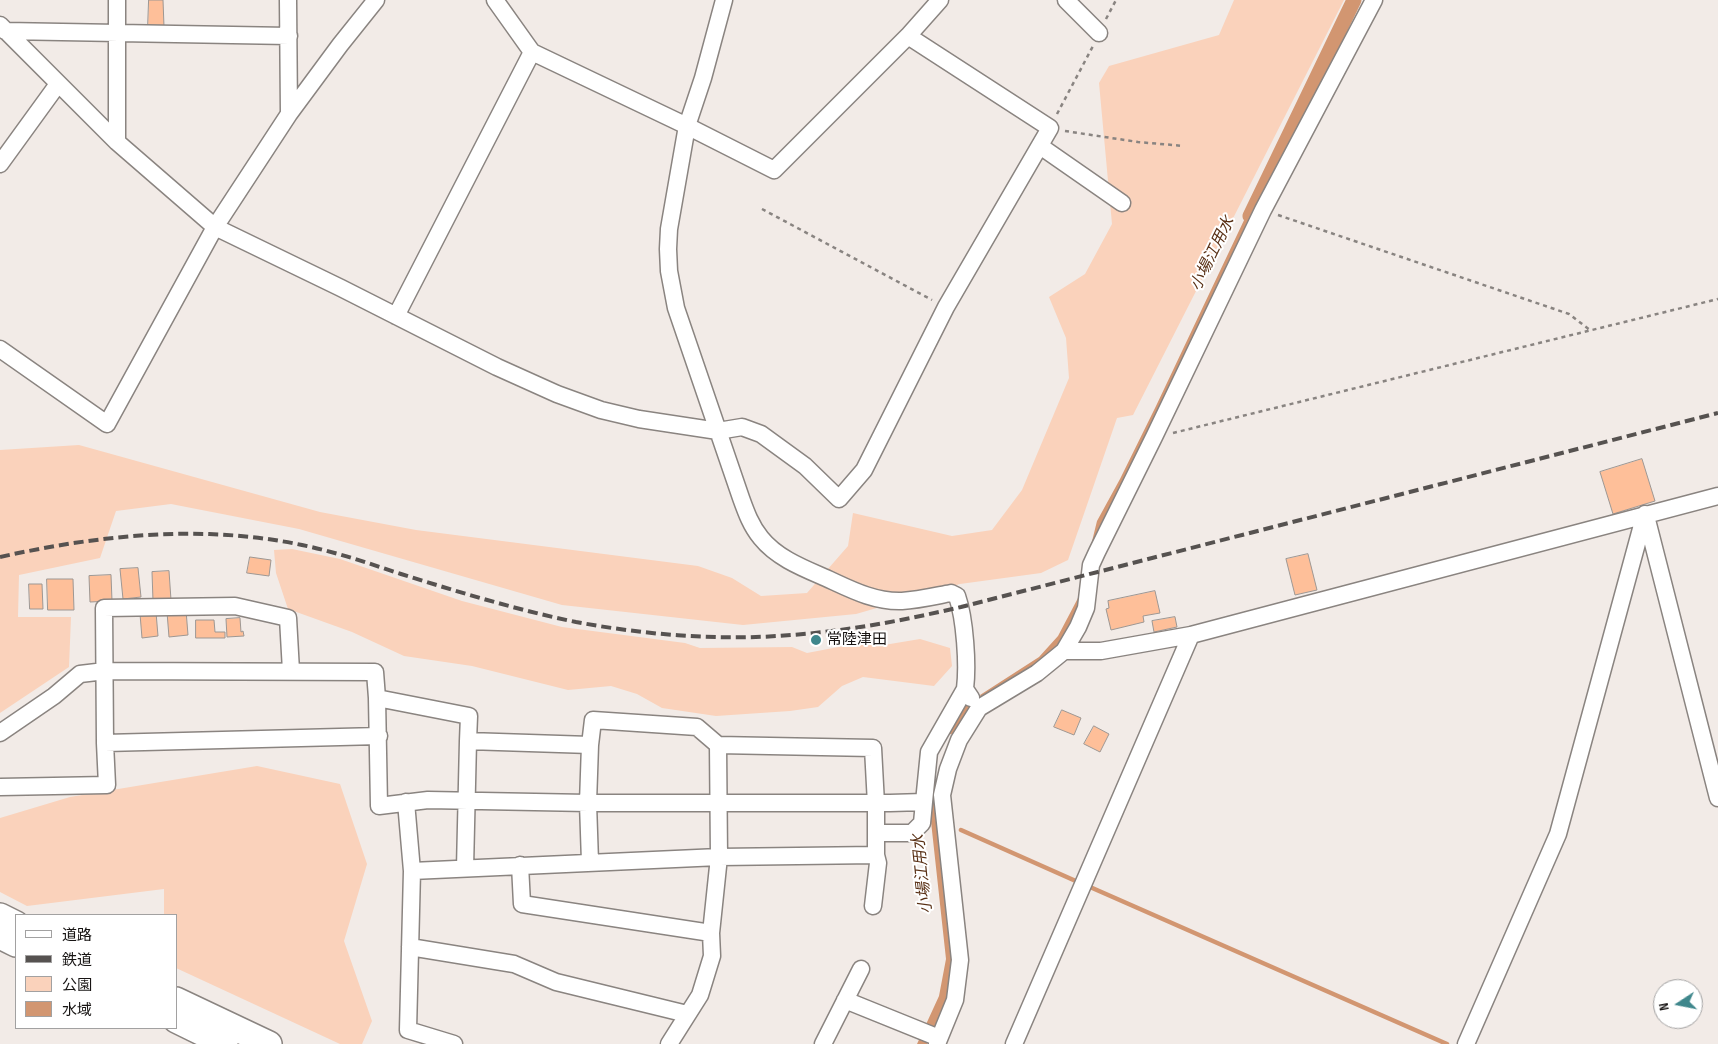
<!DOCTYPE html>
<meta charset="utf-8">
<style>
body{margin:0}
#map{position:relative;width:1718px;height:1044px;overflow:hidden;background:#f2ebe7;font-family:"Sofia Sans Condensed","Noto Sans JP",sans-serif}
canvas{display:block}
.legend{position:absolute;left:15px;top:914px;width:162px;height:115px;box-sizing:border-box;background:#fff;border:1px solid #a2a1a1;margin:0;padding:6px 9px;list-style:none;font-size:15px;color:#171413}
.legend li{display:flex;align-items:center;gap:10px;height:25px}
.legend b{width:25px;border:1px solid #a2a1a1}
.north{position:absolute;left:1653px;top:979px;width:50px;height:50px;box-sizing:border-box;background:#fff;border:1px solid #a2a1a1;border-radius:50%;rotate:259deg;font-size:14px;font-weight:700;line-height:20px;text-align:center;color:#171413}
.north::after{content:'';display:block;margin:auto;width:18px;height:22px;background:#3f878c;clip-path:polygon(50% 0,100% 100%,50% 72%,0 100%)}
</style>
<div id="map">
<canvas width="1718" height="1044"></canvas>
<ul class="legend">
<li><b style="height:6px;background:#fff"></b>道路</li>
<li><b style="height:6px;background:#565250"></b>鉄道</li>
<li><b style="height:14px;background:#fad2bb"></b>公園</li>
<li><b style="height:14px;background:#d29671"></b>水域</li>
</ul>
<div class="north">N</div>
</div>
<script>
const ctx = document.querySelector('canvas').getContext('2d');
ctx.lineJoin = 'round';
function fill(path, color) {
  ctx.fillStyle = color;
  ctx.fill(path, 'evenodd');
}
function stroke(path, color, width, dash) {
  ctx.strokeStyle = color;
  ctx.lineWidth = width;
  ctx.lineCap = dash ? 'butt' : 'round';
  ctx.setLineDash(dash || []);
  ctx.stroke(path);
}
function label(font, color, halo, rows, align = 'center') {
  ctx.font = font + ' "Sofia Sans Condensed","Noto Sans JP",sans-serif';
  ctx.lineWidth = 4;
  ctx.setLineDash([]);
  ctx.textBaseline = 'middle';
  ctx.strokeStyle = halo;
  ctx.fillStyle = color;
  for (const [text, x, y, turn = 0] of rows) {
    ctx.save();
    ctx.translate(x, y);
    ctx.rotate((+turn || 0) * Math.PI / 180);
    ctx.textAlign = isNaN(turn) ? turn : align;
    if (halo) ctx.strokeText(text, 0, 0);
    ctx.fillText(text, 0, 0);
    ctx.restore();
  }
}
fill(new Path2D(`
 M1234,0H1344L1133,415L1117,418L1068,560L1041,573L960,584L856,614L743,625L562,605L299,529L171,504L116,511L100,558L19,575L18,617H71L69,667L0,713V450L79,445L320,512L416,530L698,566L732,578L761,596L807,593L848,546L853,513L952,536L992,530L1022,490L1069,378L1066,338L1049,297L1085,274L1112,224L1099,83L1109,66L1219,35Z
 M292,549L340,559L462,601L562,627L685,643L700,648L792,647L807,653L870,641L884,645L920,639L950,648L952,666L934,686L863,677L842,686L818,707L790,711L716,716L662,708L637,694L611,686L568,690L472,666L404,656L352,632L288,609L276,573L274,550Z
 M257,766L340,784L367,864L344,941L372,1021L362,1044H340L176,968V915H164V889L27,906L0,892V818L70,797Z`), '#fad2bb');
fill(new Path2D(`
 M1255,197L1262,201L1162,410L1083,603L1064,641L1043,664L983,702L980,695L1039,657L1058,636L1078,598L1097,521L1120,479L1156,406Z
 M936,793L954,958L948,1000L927,1044H917L939,996L946,959L928,794Z`), '#d29671');
stroke(new Path2D(`
 M961,830L1078,882
 M1090,887L1447,1044`), '#d29671', 4.5);
stroke(new Path2D(`
 M1250,216L1354,0
 M949,727L953,719L969,705`), '#d29671', 15);
const building = new Path2D(`
 M149,0H163L164,27H148Z
 M1642,459L1655,501L1613,514L1600,472Z
 M1308,554L1317,590L1295,595L1286,559Z
 M250,557L271,560L269,576L247,573Z
 M138,568L141,597L123,599L120,569Z
 M169,571L171,600L153,601L152,572Z
 M111,575L112,601L90,602L89,576Z
 M47,579H73L74,610H48Z
 M29,584H42L43,609H30Z
 M1155,591L1160,613L1143,616L1144,622L1111,630L1106,609L1109,608L1108,601Z
 M186,610L188,635L169,637L167,612Z
 M156,612L158,636L142,638L140,614Z
 M1175,617L1177,627L1154,632L1152,621Z
 M240,618L241,632L243,631L244,636L227,637L226,619Z
 M196,620H214L215,632H225V638H196Z
 M1062,710L1081,718L1074,735L1054,727Z
 M1094,726L1109,734L1100,752L1084,744Z`);
fill(building, '#febf99');
stroke(building, '#9d9793', 1);
const minor = new Path2D(`
 M117,0V142
 M288,0L289,114
 M495,0L532,52L687,126L774,170L908,36L940,0
 M724,0L703,78L687,126L669,229L668,249L669,271L676,308L741,498C746,512 751,526 761,538C777,558 803,568 826,578C850,589 874,602 902,601C918,600 935,596 951,593L957,596C965,619 968,665 965,689L971,698
 M1066,0L1099,33
 M0,25L117,142L215,227L341,288L497,367L557,394L601,410L639,419L718,431L742,427L761,434L805,466L839,499L864,470L946,307L1050,128L908,36
 M5,31L289,36
 M1040,146L1122,203
 M0,164L58,84
 M396,316L532,52
 M0,349L107,424L215,227L289,114L340,45L376,0
 M1646,516L1718,798
 M1064,651H1101L1191,635L1718,496
 M377,698L469,716L468,741L590,745L588,803L590,862
 M0,733L54,696L80,674L105,671L375,672L377,698L379,806L428,800L588,803H890L924,802L929,752L965,689
 M105,743L379,736
 M590,745L593,720L697,727L718,745
 M0,787L107,785L105,743L104,608L235,606L288,618L291,671
 M406,802L412,871L408,1030L454,1044
 M876,833H912L922,823L924,802
 M520,865L522,904L711,933
 M465,868L468,741
 M412,871L719,857L876,855V804L873,748L718,745L719,857L711,933L712,956L700,995L669,1044
 M873,906L878,863L876,855
 M410,947L514,964L556,982L687,1014
 M845,1000L939,1038
 M823,1044L861,969
 M937,1044L955,1000L960,960L942,795L948,769L959,740L979,708L1037,673L1064,651L1078,627L1086,608L1091,565L1097,552L1154,437L1263,210L1374,0
 M1014,1044L1191,635
 M1466,1044L1558,834L1645,514`);
const highway = new Path2D(`
 M0,916L16,924
 M0,936L16,944
 M176,1000L269,1044
 M176,1020L225,1044`);
stroke(minor, '#8a8480', 19);
stroke(highway, '#8a8480', 28);
stroke(new Path2D(`
 M1106,19L1116,0
 M1057,114L1093,46
 M1065,131L1138,142L1184,146
 M762,209L932,300
 M1278,215L1569,314L1590,330
 M1173,433L1718,299`), '#898481', 2.5, [4, 4]);
stroke(minor, '#fff', 16);
stroke(highway, '#fff', 25);
stroke(new Path2D(`
 M0,557C99,535 202,524 302,545C336,552 368,563 401,574C459,592 517,610 576,622C646,635 720,641 791,635C849,631 905,620 961,607L1718,413`), '#565250', 4, [10, 5]);
for (const [x, y, r, color] of [
 [816,640,6,"#3f878c"]
]) {
  const dot = new Path2D();
  dot.arc(x, y, r, 0, 2 * Math.PI);
  ctx.fillStyle = color;
  ctx.fill(dot);
  stroke(dot, '#fff', 2);
}
label('15px', '#171413', '#fff', [
 ["常陸津田",827,640]
], 'left');
label('italic 16px', '#593015', '#fff', [
 ["小場江用水",1213,254,-64],
 ["小場江用水",923,874,-96]
]);
</script>
